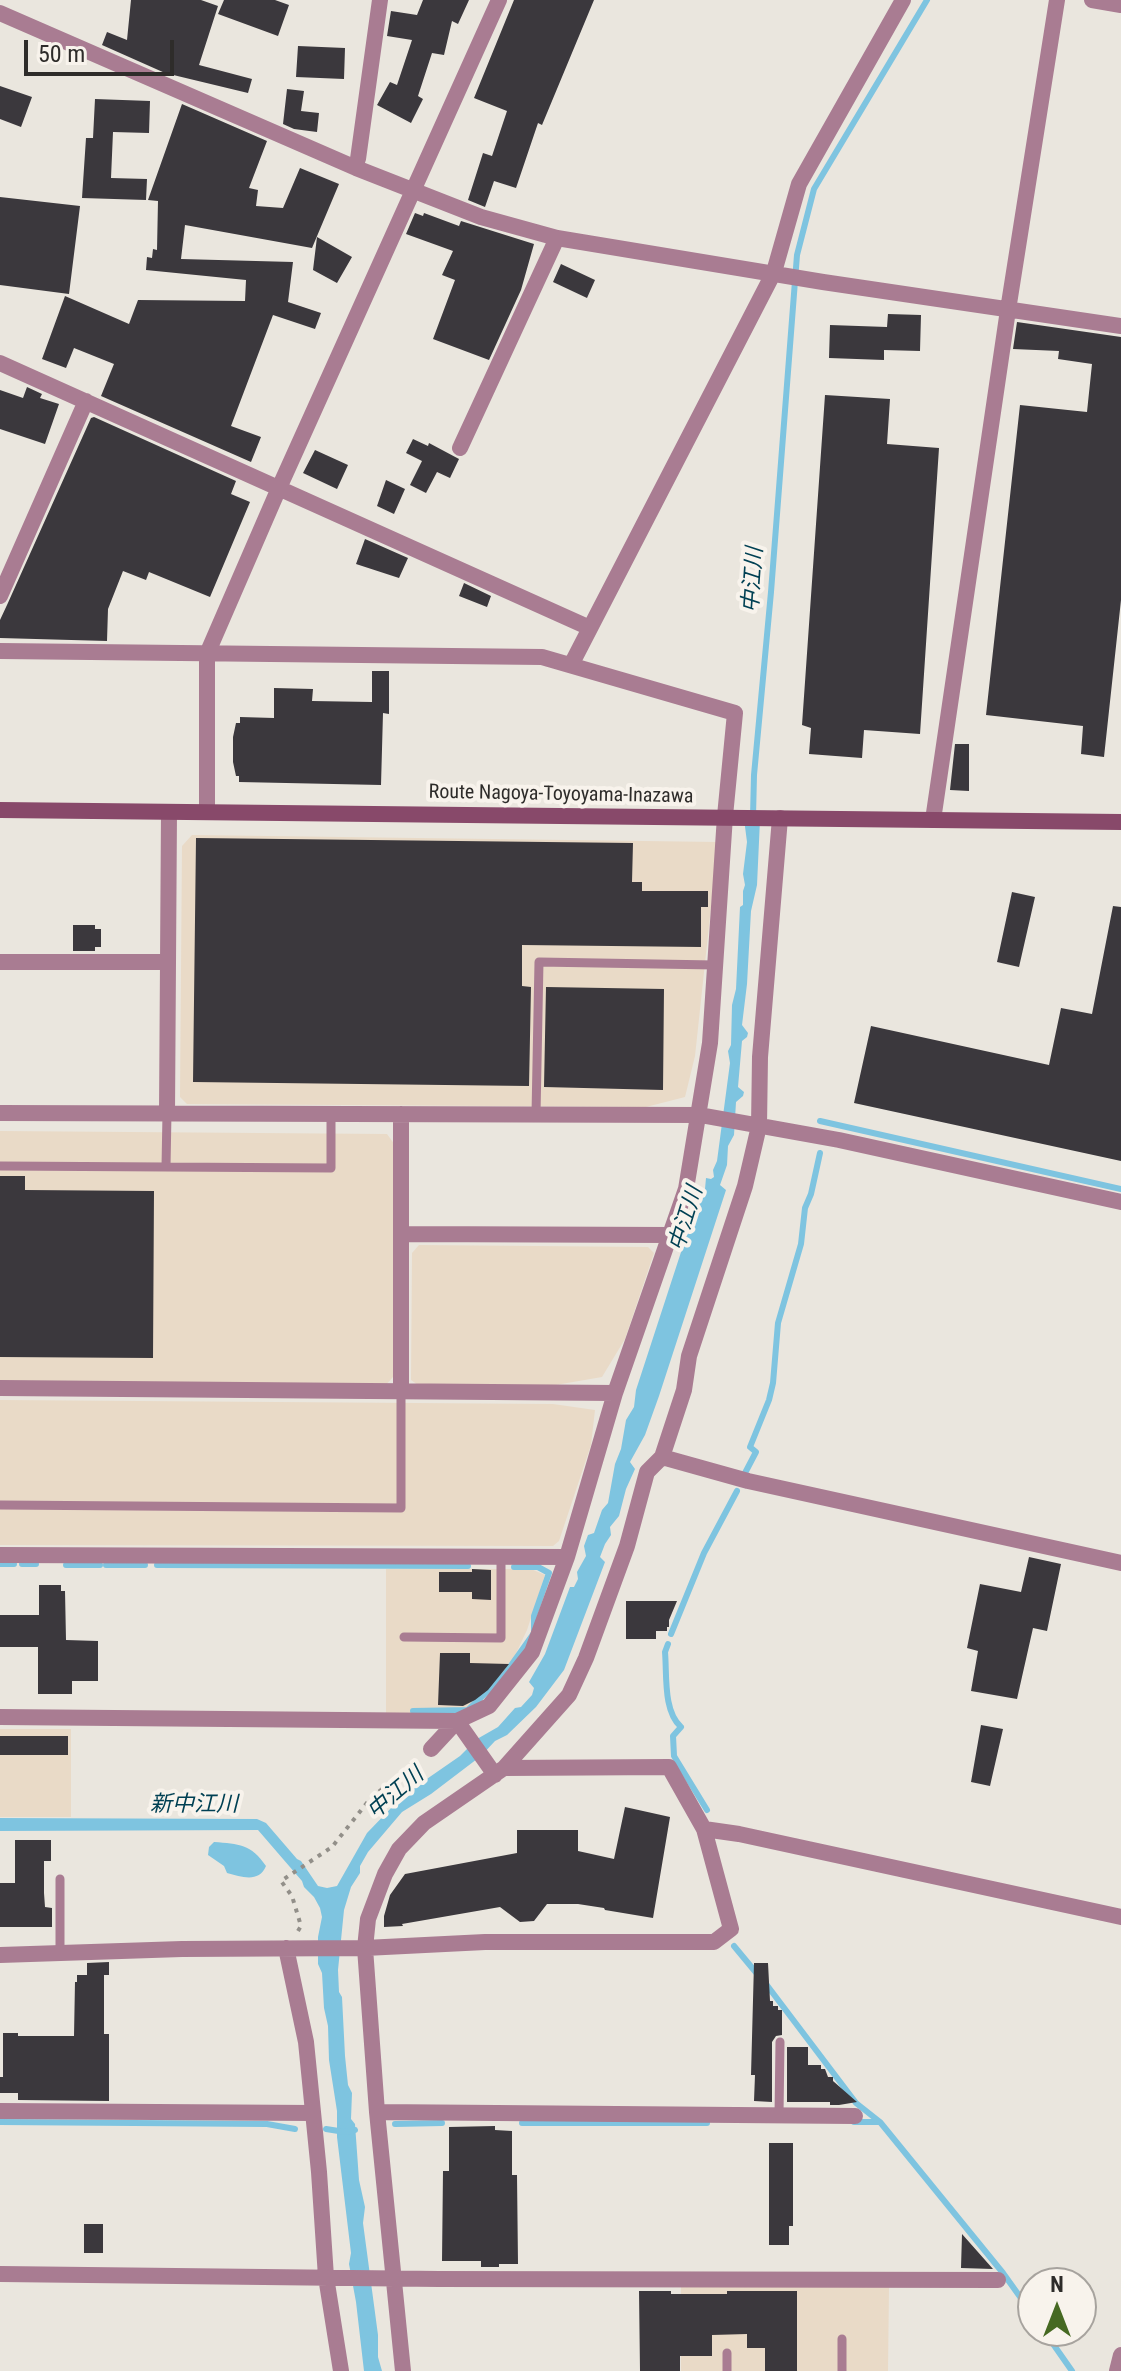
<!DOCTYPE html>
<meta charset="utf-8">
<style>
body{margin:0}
#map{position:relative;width:1121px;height:2371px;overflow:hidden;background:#eae6de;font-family:"Roboto Condensed",sans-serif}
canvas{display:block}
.north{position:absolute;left:1017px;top:2267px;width:80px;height:80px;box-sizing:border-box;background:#f8f3ec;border:2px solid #a7a39e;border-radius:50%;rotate:0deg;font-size:22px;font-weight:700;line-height:32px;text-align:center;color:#2e2c2a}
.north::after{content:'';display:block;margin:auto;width:28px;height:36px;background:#466922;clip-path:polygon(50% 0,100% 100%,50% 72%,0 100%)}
.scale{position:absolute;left:24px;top:40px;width:150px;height:36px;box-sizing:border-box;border:4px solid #2e2c2a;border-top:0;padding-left:10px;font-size:24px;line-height:28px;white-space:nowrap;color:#2e2c2a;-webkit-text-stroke:6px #f8f3ec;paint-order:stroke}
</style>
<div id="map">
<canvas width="1121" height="2371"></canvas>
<div class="north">N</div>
<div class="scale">50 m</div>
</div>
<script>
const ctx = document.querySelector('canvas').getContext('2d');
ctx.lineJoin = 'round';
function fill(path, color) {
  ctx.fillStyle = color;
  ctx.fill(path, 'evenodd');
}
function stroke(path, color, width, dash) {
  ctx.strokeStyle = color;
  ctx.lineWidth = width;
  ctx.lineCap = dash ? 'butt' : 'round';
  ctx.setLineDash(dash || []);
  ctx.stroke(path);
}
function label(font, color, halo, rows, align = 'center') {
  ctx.font = font + ' "Roboto Condensed","Noto Sans JP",sans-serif';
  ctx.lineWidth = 8;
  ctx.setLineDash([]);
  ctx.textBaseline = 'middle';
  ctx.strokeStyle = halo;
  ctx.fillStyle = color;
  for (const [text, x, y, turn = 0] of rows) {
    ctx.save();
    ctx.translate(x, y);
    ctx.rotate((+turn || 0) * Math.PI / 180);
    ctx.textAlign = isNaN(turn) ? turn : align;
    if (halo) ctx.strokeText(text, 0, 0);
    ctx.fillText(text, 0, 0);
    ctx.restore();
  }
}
fill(new Path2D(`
 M192,835L718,842L695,1056L685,1097L646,1107L187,1104L180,1097L182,846Z
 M0,1131L387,1134L395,1145L393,1377L385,1386L0,1383Z
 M419,1245L648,1247L654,1253L625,1339L602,1377L544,1387L418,1385L411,1380L412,1253Z
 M0,1400L553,1404L595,1410L591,1445L559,1541L553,1546L0,1545Z
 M386,1569H531L545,1575L527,1630L511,1664L491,1688L467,1709H412L411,1713H386Z
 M0,1729H71V1817H0Z
 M681,2287H889L888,2371H681Z`), '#e9dac7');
fill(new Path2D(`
 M744,819L760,820L757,885L751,911L747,984L742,1025L748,1033L747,1037L742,1041L738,1087L744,1092L743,1096L736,1102L734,1135L728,1146L727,1165L720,1185L726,1190L659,1396L645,1435L630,1462L635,1469L626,1489L619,1516L610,1527L611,1535L605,1544L600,1557L605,1562L564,1670L536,1707L507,1735L495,1741L481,1756L431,1794L402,1812L368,1852L360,1866V1873L351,1887L344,1910L338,1970L339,1992L342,1997L345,2056L348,2085L352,2093L351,2119L355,2124L359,2180L365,2207L363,2223L378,2335V2357L382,2371H364L356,2302L349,2264L351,2253L337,2137V2111L329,2060L328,2026L324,2008L322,1973L318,1964V1937L322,1917L320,1908L314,1897L304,1887L302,1881L258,1830L0,1831V1818L257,1819L266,1823L297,1859L301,1861L318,1886L327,1888L337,1886L367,1833L394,1805L408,1792L460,1756L477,1739L498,1727L515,1708L521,1707L532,1695L534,1688L529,1682L545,1654L570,1587H574L578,1579L577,1572L586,1556L584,1546L588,1535L594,1533L602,1510L608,1503L615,1464L621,1449L626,1420L634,1407L636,1390L699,1197L705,1189L706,1178L711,1179L714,1177L713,1170L717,1161L730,1063L728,1051L731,1045L732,1005L736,989L740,907L743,905V891L745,885L743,874L747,842Z
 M214,1842C239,1844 251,1844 266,1866C259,1883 242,1877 227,1873L224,1866L208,1855L209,1847Z`), '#7ec4e0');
stroke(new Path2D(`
 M753,817L754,775L771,592L797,255L814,189L927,0
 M820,1121L1121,1189
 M745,1473L756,1452L750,1447L769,1400L773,1383L778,1323L801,1244L805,1208L811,1194L820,1153
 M0,1564H14
 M22,1564H36
 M66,1565H100
 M106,1565H145
 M157,1565L468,1566
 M671,1634L704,1553L737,1491
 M668,1644L665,1652C667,1675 663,1711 681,1727L673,1736L674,1756L707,1810
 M413,1711L468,1710L505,1674L534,1633V1616L549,1573L538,1567H514
 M734,1946L758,1975
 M766,1984L856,2103L880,2122
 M0,2122L267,2124L295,2129
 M854,2122H880L1003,2273L1033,2315
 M522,2123H707
 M395,2124L442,2123
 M326,2129L345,2132L355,2130
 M1044,2331L1072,2371`), '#7ec4e0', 6);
fill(new Path2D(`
 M131,0H201L218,6L199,65L252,79L248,93L165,73L102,45L107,32L127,40Z
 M224,0H275L289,5L278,36L218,14Z
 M423,0H469L458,24L452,21L444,55L432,53L418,96L423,99L411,123L377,105L390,82L397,85L412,40L387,36L391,11L417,15Z
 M514,0H594L542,125L538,123L516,188L494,181L485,207L468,200L483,153L492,156L507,111L474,98Z
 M298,46L345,48L344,79L296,77Z
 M0,86L32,97L21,127L0,119Z
 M287,89L304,91L301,111L319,113L317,132L294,129L283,124Z
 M95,99L150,101L149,133L113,132L111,178L147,179L146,200L82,198L86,138H93Z
 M182,104L267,141L249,188L258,190L256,206L283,208L300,168L339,184L312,248L185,225L181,259L293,262L288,302L321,313L315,329L273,315L231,426L261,437L251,462L101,396L114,364L74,348L66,368L42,359L65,296L129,324L138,300L245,301L246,280L146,270L147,257L152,258L153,249L157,250L158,201L148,200Z
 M0,197L80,206L69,294L0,285Z
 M415,213L423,216L424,213L459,226L461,221L534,244L521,290L489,360L433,339L455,280L442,275L453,251L406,234Z
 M317,237L352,257L337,283L313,270Z
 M561,264L595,280L587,298L553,282Z
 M888,314L921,315L920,351L884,350V360L829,358L830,325L887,327Z
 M1017,322L1121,337V600L1104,757L1081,754L1083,726L986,715L1020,405L1087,412L1092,364L1058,359L1059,351L1013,349Z
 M27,387L42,394L40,398L59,404L45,444L0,429V390L23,398Z
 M825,395L890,399L887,444L939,448L920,734L864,730L862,758L809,754L811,728L802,725Z
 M94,417L236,481L231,494L250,502L210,597L149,572L146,580L123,571L108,609L107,641L0,638V620L7,605L91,418Z
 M413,439L428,446L429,443L459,459L450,478L437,472L426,493L410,485L422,461L406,453Z
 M315,450L348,465L337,489L303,473Z
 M386,480L405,489L394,514L377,506Z
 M365,539L408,558L399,578L356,564Z
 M464,583L491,596L487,607L459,596Z
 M372,671H389V714L383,713L381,785L239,782V776H236L233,762V737L236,723H240V717L274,718V688L313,689L312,701L372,702Z
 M955,744H969V791L950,790Z
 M196,838L633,843L632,882H642V891H708V907H701V947L522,945V986L531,987L529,1086L193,1082Z
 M1012,892L1035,897L1019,967L997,962Z
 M1113,906L1121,907V1161L854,1103L871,1026L1049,1065L1061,1008L1092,1014Z
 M73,925H95V929H101V947H95V951H73Z
 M546,987L664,989L663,1090L544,1087Z
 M0,1176H25V1190L154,1191L153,1358L0,1357Z
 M1029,1557L1061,1564L1047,1631L1033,1628L1017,1699L971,1691L978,1651L967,1648L980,1584L1021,1592Z
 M472,1569L491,1570V1600L472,1599V1592H439V1572H472Z
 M39,1585H61V1591H65L66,1640L98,1641V1681H72V1694H38V1647H0V1615H39Z
 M626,1601H677L669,1620V1627H667V1631H656V1639H626Z
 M440,1653H470V1663L509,1664L488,1690L475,1700L463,1706L438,1705Z
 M981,1725L1003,1729L990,1786L971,1782Z
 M0,1736H68V1755H0Z
 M625,1807L670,1817L653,1918L605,1910L604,1908L578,1904H547L534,1921L520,1922L500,1907L402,1924L403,1926L384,1927V1916L390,1895L405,1874L517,1853V1830H578V1851L614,1859Z
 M15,1840H51V1861H44V1893L45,1907L52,1908V1927H0V1883H15Z
 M109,1962V1975H104V2034H109V2101L18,2100V2093H0V2077H3V2033H18V2036H74L75,1982H77V1975H87V1963Z
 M754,1963H768L770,2001H773V2006H778V2010H782V2035L776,2036L772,2042V2102L754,2101L755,2075H751Z
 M787,2047H808V2065H821V2069H825L828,2077H833V2081L857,2102L839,2105H830V2102H787Z
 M495,2126V2130L512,2131V2175H517L518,2264H499V2267H481V2261H442L443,2171H449V2127Z
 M769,2143H793V2226H789V2245H769Z
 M84,2224H103V2253H84Z
 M962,2234L993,2269L961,2268Z
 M639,2291H671V2294H727V2291H797V2371H765V2348H747V2334L712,2335V2356H680V2371H640Z`), '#3b383d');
stroke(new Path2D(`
 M298,1931L301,1926L292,1896L281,1881L332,1847L370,1799L417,1760`), '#928f89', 4, [4, 6]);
stroke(new Path2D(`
 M536,1114L539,962L715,965
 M0,1166L331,1168V1114
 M166,1167L167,1113
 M0,1505L401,1508V1391
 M404,1637L501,1638V1557
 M60,1879V1953
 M779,2115L780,2042
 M727,2371V2353
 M842,2371V2339`), '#a97c92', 9);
stroke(new Path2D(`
 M1092,0L1121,5
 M0,13L356,168L481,217L557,238L823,282L1121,326
 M358,159L380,0
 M0,363L590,628
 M460,448L557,238
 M0,596L86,401
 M0,651L542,657L735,713L725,816L710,1043L686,1189L615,1393
 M571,665L774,272L799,184L903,0
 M207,812V654L279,488L499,0
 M933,820L1008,310L1057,0
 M0,962H168
 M0,1113L700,1115L839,1140L1121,1202
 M167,1113L169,812
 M401,1114V1391
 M401,1234L670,1235
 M0,1388L615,1393L567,1557L532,1652L489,1706L457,1721L0,1717
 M662,1457L684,1390L689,1356L745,1186L759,1126L760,1057L780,818
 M0,1555L567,1557
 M431,1749L457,1721L495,1775
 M704,1829L739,1834L1121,1917
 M286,1948L306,2042L319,2172L326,2277L341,2371
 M0,1955L182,1949L365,1948L485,1942H714L731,1929L704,1829L669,1767L504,1768
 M0,2111L312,2113
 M377,2112L855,2116
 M0,2274L439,2279L998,2280
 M403,2371L377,2112L365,1948L368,1919L385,1874L399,1849L424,1823L504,1768L569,1695L586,1658L627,1546L647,1472L662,1457L748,1481L1121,1563
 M1117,2371L1121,2355`), '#a97c92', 16);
stroke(new Path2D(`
 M0,810L1121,822`), '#88496a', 16);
label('20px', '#2e2c2a', '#f8f3ec', [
 ["Route Nagoya-Toyoyama-Inazawa",561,795,1]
]);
label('italic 22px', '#004053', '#f8f3ec', [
 ["中江川",754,580,-86],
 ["中江川",687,1219,-73],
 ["中江川",396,1794,-41],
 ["新中江川",194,1805]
]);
</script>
